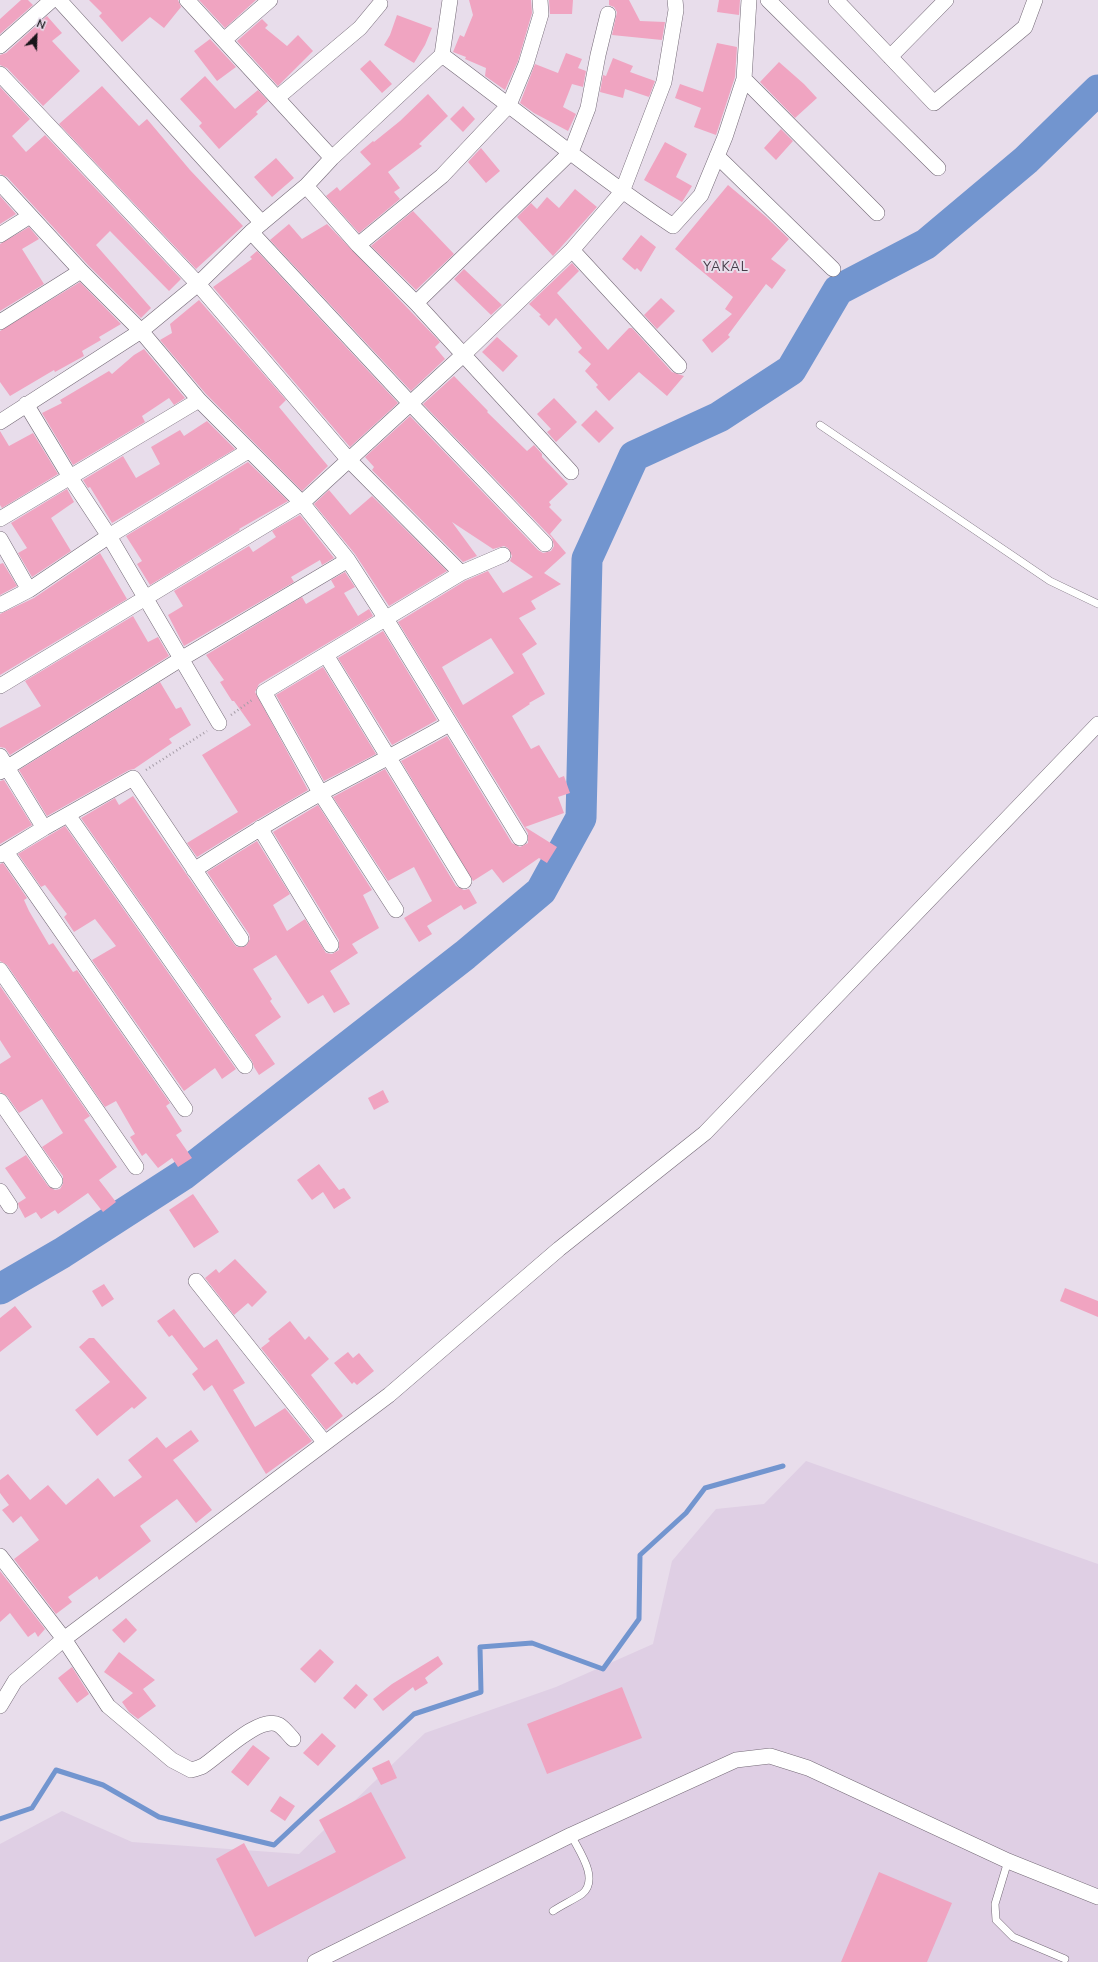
<!DOCTYPE html>
<style>
body{margin:0}
#map{position:relative;width:1098px;height:1962px;overflow:hidden;background:#e8ddeb;font-family:"Nunito Sans",sans-serif}
canvas{display:block}
.north{position:absolute;left:16px;top:16px;width:40px;height:40px;-webkit-text-stroke:3px #e8ddeb;paint-order:stroke;rotate:23deg;font-size:11px;font-weight:700;line-height:16px;text-align:center;color:#19151a}
.north::after{content:'';display:block;margin:auto;width:14px;height:18px;background:#19151a;clip-path:polygon(50% 0,100% 100%,50% 72%,0 100%)}
</style>
<div id="map">
<canvas width="1098" height="1962"></canvas>
<div class="north">N</div>
</div>
<script>
const ctx = document.querySelector('canvas').getContext('2d');
ctx.lineJoin = 'round';
function fill(path, color) {
  ctx.fillStyle = color;
  ctx.fill(path, 'evenodd');
}
function stroke(path, color, width, dash) {
  ctx.strokeStyle = color;
  ctx.lineWidth = width;
  ctx.lineCap = dash ? 'butt' : 'round';
  ctx.setLineDash(dash || []);
  ctx.stroke(path);
}
function label(font, color, halo, rows, align = 'center') {
  ctx.font = font + ' "Nunito Sans",sans-serif';
  ctx.lineWidth = 4;
  ctx.setLineDash([]);
  ctx.textBaseline = 'middle';
  ctx.strokeStyle = halo;
  ctx.fillStyle = color;
  for (const [text, x, y, turn = 0] of rows) {
    ctx.save();
    ctx.translate(x, y);
    ctx.rotate((+turn || 0) * Math.PI / 180);
    ctx.textAlign = isNaN(turn) ? turn : align;
    if (halo) ctx.strokeText(text, 0, 0);
    ctx.fillText(text, 0, 0);
    ctx.restore();
  }
}
fill(new Path2D(`
 M806,1461L1098,1564V1962H0V1844L62,1811L132,1842L299,1854L425,1733L556,1687L653,1644L672,1561L716,1509L764,1504Z`), '#dfcfe4');
stroke(new Path2D(`
 M0,1819L32,1808L56,1770L103,1785L159,1817L274,1845L414,1714L481,1692L480,1647L532,1643L603,1669L639,1619L640,1555L686,1513L705,1488L783,1466`), '#7295cf', 5);
stroke(new Path2D(`
 M0,1289L62,1253L183,1175L465,955L541,891L581,818L587,559L634,456L719,417L791,370L838,290L926,244L1026,160L1098,90`), '#7295cf', 31);
fill(new Path2D(`
 M21,0H28L33,5L0,34V19Z
 M89,0H178L181,7L164,28L150,17L122,42L99,16L102,13Z
 M199,0H256L225,28Z
 M469,0H531L532,13L518,61L505,90L485,76L486,68L465,59L466,57L453,52L460,35L464,37L473,15Z
 M549,0H573L572,14H550Z
 M609,0H629L640,21L665,22L662,40L612,35L617,12L614,7L609,5Z
 M719,0H740L739,15L717,12Z
 M397,15L432,28L425,45L414,63L384,45L390,35Z
 M47,16L62,33L52,41L80,71L43,106L7,68L0,65V55L6,53Z
 M262,19L268,25L265,28L287,46L298,35L313,51L278,86L237,41Z
 M210,39L236,67L217,81L194,51Z
 M717,43L737,47L735,77L716,135L694,127L701,108L675,98L680,84L703,92Z
 M566,53L582,59L578,68L586,71L583,87L572,84L563,107L576,114L568,131L534,113L520,103L535,64L558,73Z
 M613,58L633,66L630,72L655,81L649,97L625,89L623,98L600,92L603,75L606,76Z
 M370,60L392,84L382,93L360,69Z
 M779,62L804,84L817,98L795,118L760,82Z
 M205,76L235,109L258,90L268,101L256,112L258,114L219,149L199,126L202,123L180,99Z
 M102,86L139,126L147,119L190,170L243,226L196,269L59,124Z
 M0,87L30,119L12,136L26,152L45,135L181,279L169,291L110,231L96,245L151,308L141,318L88,265L7,177L0,174Z
 M428,94L448,116L419,144L422,146L388,172L400,188L394,192L400,199L359,233L326,196L337,187L340,191L371,164L360,152L373,141L374,142L400,121Z
 M463,106L475,119L463,132L450,119Z
 M781,129L793,141L776,160L764,148Z
 M665,142L687,154L676,177L692,186L682,202L644,180Z
 M481,148L500,171L486,183L468,162Z
 M276,158L294,178L272,197L254,177Z
 M728,185L765,216L789,239L771,259L786,270L772,289L766,284L728,335L730,337L712,353L702,340L732,314L725,309L733,297L675,249Z
 M575,189L597,207L553,256L517,217L531,203L537,209L547,197L559,208Z
 M0,196L16,214L0,224Z
 M413,211L454,254L416,290L371,246Z
 M289,224L302,239L327,224L440,342L435,347L445,359L411,391L270,240Z
 M29,227L39,239L22,249L44,284L0,311V244Z
 M641,235L656,247L641,272L637,268L635,270L622,259Z
 M257,251L398,403L350,447L213,287L252,259L250,257Z
 M572,263L579,271L557,293L608,350L629,328H632L672,372L684,376L667,396L639,372L609,401L596,387L598,385L585,371L591,364L578,352L582,348L556,318L549,326L539,316L541,315L529,304Z
 M464,269L502,305L491,315L454,279Z
 M80,282L121,324L99,337L101,340L82,351L84,356L55,372L54,370L10,396L0,382V331Z
 M661,298L675,311L657,329L644,315Z
 M199,300L286,400L279,407L328,466L302,491L206,394L160,340L172,333L170,324Z
 M497,337L518,356L503,372L482,352Z
 M144,349L185,398L174,405L169,398L142,416L145,422L73,465L42,413L62,403L60,400L109,371L112,374L134,355Z
 M454,376L488,411L487,412L527,451L534,445L542,454V457L568,484L549,502L551,505L549,507L562,520L550,534L566,553L544,573L561,584L531,601L536,609L519,618L537,644L522,654L545,694L529,703L530,704L512,716L531,749L539,745L559,778L564,776L570,793L558,797L564,813L525,827L557,847L547,863L539,858L503,883L492,869L473,881L401,761L447,736L512,843L520,847L528,843V833L398,622L465,581L488,571L503,593L533,577L510,561L512,556L508,548L504,546L493,549L452,522L477,556L463,562L372,470L374,467L365,457L410,416L538,550L543,553L551,551L554,546L552,538L423,404ZM491,638L514,673L463,705L442,667Z
 M554,398L577,422L556,442L547,432L551,429L537,414Z
 M596,410L614,428L599,443L581,425Z
 M207,421L235,449L112,523L90,487L88,488L83,480L123,456L136,478L160,464L151,447L180,430L184,436Z
 M0,431L9,446L33,433L58,474L2,508L0,505Z
 M248,462L288,501L239,529L240,530L150,585L137,564L142,561L126,536Z
 M67,489L74,502L51,518L71,551L32,577L18,553L27,548L11,523Z
 M329,490L350,515L372,496L447,571L389,606L355,554L314,504Z
 M300,515L334,558L322,565L320,560L291,577L294,582L184,646L168,615L183,606L174,591L249,546L253,552L276,537L272,531Z
 M100,553L127,599L0,675V614L34,598Z
 M3,563L17,586L0,595V564Z
 M345,572L355,587L344,593L358,616L369,609L373,616L259,684L255,692L308,790L255,821L197,857L187,843L238,812L202,755L251,725L234,701H232L220,682L224,680L206,655L302,597L306,604L335,587L331,580Z
 M133,616L148,642L158,637L169,656L10,755L5,748L0,747V728L41,706L25,681Z
 M383,631L437,720L392,745L338,658Z
 M323,667L376,754L324,781L276,695Z
 M160,682L176,709L181,707L191,725L169,739L172,743L134,769L129,770L47,816L19,770Z
 M385,769L456,886L464,890L469,889L477,903L464,910L461,905L427,926L432,934L419,942L404,918L432,901L414,867L388,881L333,797Z
 M4,780L32,825L0,844V781Z
 M133,796L234,944L237,947L246,946L250,939L249,934L207,872L257,841L290,894L273,905L287,931L305,919L326,953L332,954L339,950V940L273,832L318,805L372,890L363,895L379,928L352,944L358,953L330,971L350,1004L334,1013L323,995L308,1004L276,955L253,969L272,999L270,1001L281,1017L255,1035L275,1064L259,1075L254,1067L252,1061L81,818L115,798L119,805Z
 M65,826L236,1069L222,1079L215,1068L184,1091L92,960L116,946L95,919L74,932L64,917L67,914L45,885L41,887L18,854Z
 M3,863L27,898L24,900L29,911L49,945L53,943L73,972L77,970L170,1103L166,1106L182,1131L176,1135L192,1158L178,1167L172,1158L158,1168L146,1153L142,1156L130,1137L135,1134L116,1101L105,1107L7,965L0,961V864Z
 M0,986L90,1116L84,1120L117,1167L99,1180L116,1202L103,1212L88,1193L58,1214L55,1210L41,1219L36,1212L25,1218L19,1207L18,1203L26,1198L5,1168L26,1155L48,1186L55,1190L60,1189L63,1184V1176L42,1147L63,1133L42,1099L19,1113L7,1096L0,1092V1064L11,1057L0,1040Z
 M383,1090L389,1102L374,1110L368,1098Z
 M319,1164L339,1190L344,1188L351,1198L334,1209L323,1192L312,1200L297,1180Z
 M193,1194L219,1232L194,1248L169,1210Z
 M235,1259L267,1292L252,1307L248,1303L234,1315L205,1278L216,1269L219,1273Z
 M104,1284L114,1299L102,1307L92,1291Z
 M1065,1288L1098,1301V1317L1060,1301Z
 M15,1306L32,1327L0,1352V1318Z
 M174,1309L204,1348L217,1339L245,1383L233,1390L255,1427L285,1408L312,1441L266,1474L212,1385L204,1391L192,1374L198,1369L172,1335L169,1337L157,1321Z
 M290,1321L305,1340L309,1336L329,1359L311,1375L343,1416L326,1430L261,1348L270,1341L268,1339Z
 M89,1338H94L147,1398L134,1409L132,1407L97,1436L75,1410L110,1382L79,1347Z
 M348,1352L353,1358L359,1353L374,1371L357,1385L354,1382L352,1384L334,1363Z
 M191,1430L199,1441L173,1460L212,1510L196,1523L177,1499L140,1526L151,1541L99,1580L97,1576L68,1597L72,1602L56,1614L14,1559L39,1540L21,1516L13,1523L2,1510L9,1505L0,1493V1480L8,1474L30,1500L48,1485L66,1505L98,1478L114,1497L142,1477L128,1460L157,1437L166,1448Z
 M0,1571L45,1629L38,1637L35,1632L28,1637L10,1613L0,1622Z
 M126,1618L137,1630L124,1643L112,1630Z
 M320,1649L334,1662L315,1683L300,1669Z
 M119,1652L155,1680L143,1689L156,1706L138,1719L129,1712L122,1702L133,1693L104,1672Z
 M438,1656L443,1664L425,1678L428,1683L415,1691L413,1687L383,1711L373,1699L392,1684Z
 M72,1667L89,1694L77,1703L58,1678Z
 M356,1684L368,1695L355,1709L343,1698Z
 M622,1687L642,1738L547,1774L527,1724Z
 M322,1733L336,1746L318,1766L303,1753Z
 M253,1745L270,1758L248,1786L231,1772Z
 M389,1760L397,1778L381,1785L372,1768Z
 M371,1792L406,1858L255,1937L216,1859L244,1843L268,1887L336,1852L319,1820Z
 M280,1796L295,1806L285,1821L270,1811Z
 M879,1872L952,1903L927,1962H841Z`), '#f0a4c1');
const lane = new Path2D(`
 M820,425L1050,581L1098,604
 M1008,1861L995,1904L996,1920L1013,1937L1065,1959
 M553,1911C562,1905 573,1900 582,1894C600,1879 579,1851 571,1835`);
const street = new Path2D(`
 M59,0L262,223
 M187,0L332,158
 M768,0L938,168
 M836,0L934,103L1025,27L1035,0
 M224,40L270,0
 M0,46L52,0
 M442,55C519,112 593,173 673,226L701,195L725,137L744,79L749,0
 M890,57L946,0
 M0,74L198,284L348,459L461,573
 M744,79L877,213
 M277,98L360,28L380,4
 M717,156L833,269
 M0,183L81,271L141,331L199,400L302,503L348,560L386,619L520,838
 M306,186L358,245L416,303L571,472
 M251,232L410,403L545,544
 M0,235L30,216
 M358,245L442,176L509,105L526,64L541,14L540,0
 M572,250L679,366
 M416,303L571,152L588,108L598,55L608,14
 M0,322L81,271
 M26,404L70,477L109,536L219,723
 M0,422L141,331L198,284L251,232L306,186L332,158L442,55L450,0
 M0,519L199,400
 M0,539L29,590
 M0,605L29,590L109,536L248,451
 M326,655L464,881
 M0,686L302,503L463,355L572,250L622,192L664,82L676,10L675,0
 M0,756L44,828
 M0,772L181,659L348,560
 M68,815L245,1066
 M260,828L331,945
 M6,852L185,1109
 M0,855L44,828L133,778L241,939
 M194,870C236,843 278,817 321,793C364,770 407,748 449,724
 M396,910L321,794L264,692L461,573L503,555
 M0,970L136,1167
 M0,1101L55,1181
 M0,1191L10,1206
 M196,1281L325,1443
 M0,1556L64,1639L389,1395L559,1249L705,1133L1098,724
 M0,1706L15,1681L64,1639L108,1706L172,1760L191,1770C195,1769 199,1768 203,1766C219,1756 260,1714 279,1725C284,1728 289,1735 293,1739
 M315,1962L571,1835L736,1760L770,1756L808,1768L1008,1861L1098,1897`);
stroke(lane, '#746a77', 8);
stroke(street, '#746a77', 16);
stroke(new Path2D(`
 M231,715L252,700
 M146,770L207,731`), '#a69da8', 2.5, [1, 3]);
stroke(lane, '#fff', 7);
stroke(street, '#fff', 15);
ctx.letterSpacing = '1px';
label('13px', '#453c48', '#e8ddeb', [
 ["YAKAL",726,268]
]);
ctx.letterSpacing = '0px';
</script>
